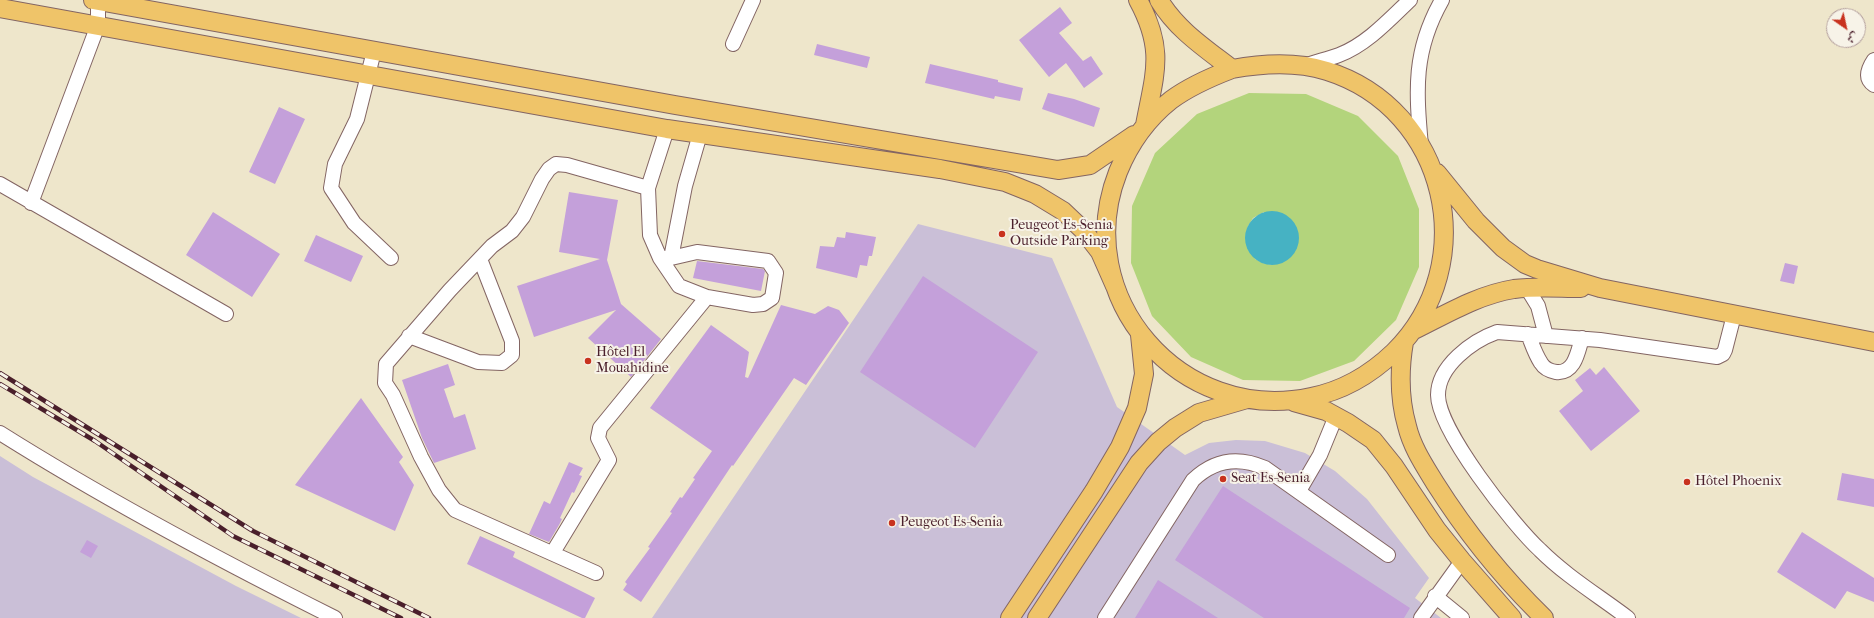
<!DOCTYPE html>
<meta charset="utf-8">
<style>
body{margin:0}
#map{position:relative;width:1874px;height:618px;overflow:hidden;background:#eee6cb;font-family:"IM FELL French Canon",Amiri,serif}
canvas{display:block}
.north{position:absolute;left:1826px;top:8px;width:40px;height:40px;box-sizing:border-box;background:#f7f3e8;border:1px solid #b29e9c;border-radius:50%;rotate:146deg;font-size:11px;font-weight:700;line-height:16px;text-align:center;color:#4a1f2b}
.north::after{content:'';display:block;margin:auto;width:14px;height:18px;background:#c8321e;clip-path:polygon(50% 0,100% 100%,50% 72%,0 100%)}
</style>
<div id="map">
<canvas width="1874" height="618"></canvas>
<div class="north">ش</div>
</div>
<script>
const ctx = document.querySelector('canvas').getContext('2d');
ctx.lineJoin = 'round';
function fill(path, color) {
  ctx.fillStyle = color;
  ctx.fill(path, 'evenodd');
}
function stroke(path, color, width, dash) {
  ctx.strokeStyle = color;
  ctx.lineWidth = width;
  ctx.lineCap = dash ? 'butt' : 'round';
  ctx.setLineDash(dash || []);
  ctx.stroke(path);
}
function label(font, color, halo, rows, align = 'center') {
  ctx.font = font + ' "IM FELL French Canon",serif';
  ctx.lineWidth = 4;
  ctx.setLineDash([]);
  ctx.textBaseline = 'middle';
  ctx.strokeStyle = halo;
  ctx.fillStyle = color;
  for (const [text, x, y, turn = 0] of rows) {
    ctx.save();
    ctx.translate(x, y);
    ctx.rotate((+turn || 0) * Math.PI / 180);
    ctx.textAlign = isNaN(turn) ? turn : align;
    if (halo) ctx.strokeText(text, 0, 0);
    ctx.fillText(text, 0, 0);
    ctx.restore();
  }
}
fill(new Path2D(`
 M918,224L1052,258L1117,407L1185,455L1209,443L1236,440L1265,441L1305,453L1335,471L1367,499L1429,578L1415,598L1441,618H652Z
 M0,456L33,477L236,586L301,618H0Z`), '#cabfd7');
fill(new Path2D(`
 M1249,93L1306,94L1358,116L1398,156L1419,209V267L1396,320L1354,361L1300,381L1243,380L1191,357L1152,316L1131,263L1132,206L1155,153L1197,114ZM1264,212L1272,265L1263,263L1255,259L1247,228L1253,218Z`), '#b3d47c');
fill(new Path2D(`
 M1245 238a27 27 0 1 1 54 0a27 27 0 1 1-54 0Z`), '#46b2c3');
fill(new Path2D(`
 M1060,7L1072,23L1059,33L1083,61L1091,56L1103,74L1084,88L1066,63L1049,77L1019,40Z
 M817,44L870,57L867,68L814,55Z
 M930,64L998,80V82L1023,88L1020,101L995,96L994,99L925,83Z
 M1048,93L1074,99L1100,108L1094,127L1042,109Z
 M279,107L305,119L275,184L249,172Z
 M569,192L618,200L607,260L621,304L661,339L631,377L588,338L616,310L534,337L517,286L600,259L559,252Z
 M213,212L280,254L252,297L186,255Z
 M846,232L876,237L872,256H869L867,266L860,265L857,278L816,268L820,246L834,247L837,237L845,238Z
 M316,235L363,256L351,282L304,261Z
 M697,261L763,269L765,271L761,291L693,278Z
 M1785,263L1798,266L1794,284L1780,281Z
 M923,276L1038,352L975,448L860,372Z
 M781,305L815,314L828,306L839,310L849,323L806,385L794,378L733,466L732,465L641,602L623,590L627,584L625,582L650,548L648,547L672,513L670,512L680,497L682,498L695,479L693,478L712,451L650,408L711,325L749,352L745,377L748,378Z
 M448,364L455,385L444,389L454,418L465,414L476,449L434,463L422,438L402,380Z
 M1604,367L1640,411L1591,451L1559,411L1583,391L1575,380L1590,368L1596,375Z
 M361,398L403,457L399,462L414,485L395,531L295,485Z
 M569,462L583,468L579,475L582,476L574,493L572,492L560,518L562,519L559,525L549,542L529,534L544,501L550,504Z
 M1842,473L1874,479V507L1837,500Z
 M1223,486L1410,608L1404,618H1264L1175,560Z
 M1802,532L1874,578V602L1847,591L1835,609L1777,572Z
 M480,536L515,552L513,557L595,598L585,618H582L467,564Z
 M87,540L98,546L91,558L80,552Z
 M1158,580L1218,618H1135Z`), '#c4a0da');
const minor = new Path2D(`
 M733,44L753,0
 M374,51L357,119L335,164L331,188L354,223L391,258
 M1874,60C1868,69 1864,78 1874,85
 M1304,66C1315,62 1328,59 1339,55C1366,45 1389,20 1410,0
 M1421,146C1416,90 1413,51 1442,0
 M0,184L226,314
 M31,203L98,25V1
 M660,258H671L697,252L768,261L776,273L772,298L763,304L753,305L707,297L679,286L660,258L650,235L648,188L667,129
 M671,258L685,186L700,134
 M1527,288L1538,306L1546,336
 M1528,334C1532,344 1535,354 1541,363C1544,368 1550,371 1556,372C1575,374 1578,351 1582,338
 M409,336L478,362L502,363L512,355V341L480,259
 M0,433C108,501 221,561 335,618
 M1299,491L1320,455L1336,416
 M555,549L609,460L598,438L600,428L707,297
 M596,573L455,510L439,490L421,457L393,395L385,383L386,364L450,290L492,246L512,231L523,217L542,179L549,169L556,164L567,165L648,188
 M1435,596L1462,618
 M1105,618L1193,480C1214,460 1238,456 1265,468L1388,555
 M1421,618L1462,561
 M1628,618C1599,596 1566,576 1540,550C1513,525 1438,430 1438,395C1438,366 1472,341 1497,332L1600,340L1717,357L1723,354L1725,350L1734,315`);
const major = new Path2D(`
 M93,0L675,105L1058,170L1090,165L1134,135
 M1138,0C1165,50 1155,72 1145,125
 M1159,0C1177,30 1205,48 1232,69C1264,63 1296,61 1327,71C1448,109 1483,264 1394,352C1371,374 1342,391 1311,397C1181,425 1069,297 1118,172C1129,145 1147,119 1171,100C1190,86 1211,77 1232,69
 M0,8L667,129L940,169L1005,182L1035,194L1063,211L1083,230L1100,252L1115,286
 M1437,173L1476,221L1503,248L1525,264L1537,269L1600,288L1874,342
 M1412,331C1445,315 1477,295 1514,289C1536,286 1559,288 1581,288
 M1404,342C1399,371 1399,398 1407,426C1412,447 1424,465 1435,483C1466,532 1503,578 1544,618
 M1294,402L1326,411L1348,423L1373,440L1394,466L1437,530L1462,561L1512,618
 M1010,618L1094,491L1120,447L1137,408L1144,374L1140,335
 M1037,618L1139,463L1158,442L1175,428L1199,413L1247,399`);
stroke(minor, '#836563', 16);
stroke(major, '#836563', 20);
stroke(minor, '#fff', 14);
stroke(major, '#efc469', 18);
const rail = new Path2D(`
 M0,373L253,531L429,618
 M0,384L95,441L233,536L401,618`);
stroke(rail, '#4a1f2b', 4.5);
stroke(rail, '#f7f3e8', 3, [9]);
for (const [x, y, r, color] of [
 [1002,234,4,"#c8321e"],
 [588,361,4,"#c8321e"],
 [1223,479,4,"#c8321e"],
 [1687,482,4,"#c8321e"],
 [892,523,4,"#c8321e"]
]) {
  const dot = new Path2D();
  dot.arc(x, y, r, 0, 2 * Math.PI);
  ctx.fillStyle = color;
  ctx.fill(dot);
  stroke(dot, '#f7f3e8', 1.5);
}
label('14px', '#4a1f2b', '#f7f3e8', [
 ["Peugeot Es-Senia",1010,226],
 ["Outside Parking",1010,242],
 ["Hôtel El",596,353],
 ["Mouahidine",596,369],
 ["Seat Es-Senia",1231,479],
 ["Hôtel Phoenix",1695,482],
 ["Peugeot Es-Senia",900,523]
], 'left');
</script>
